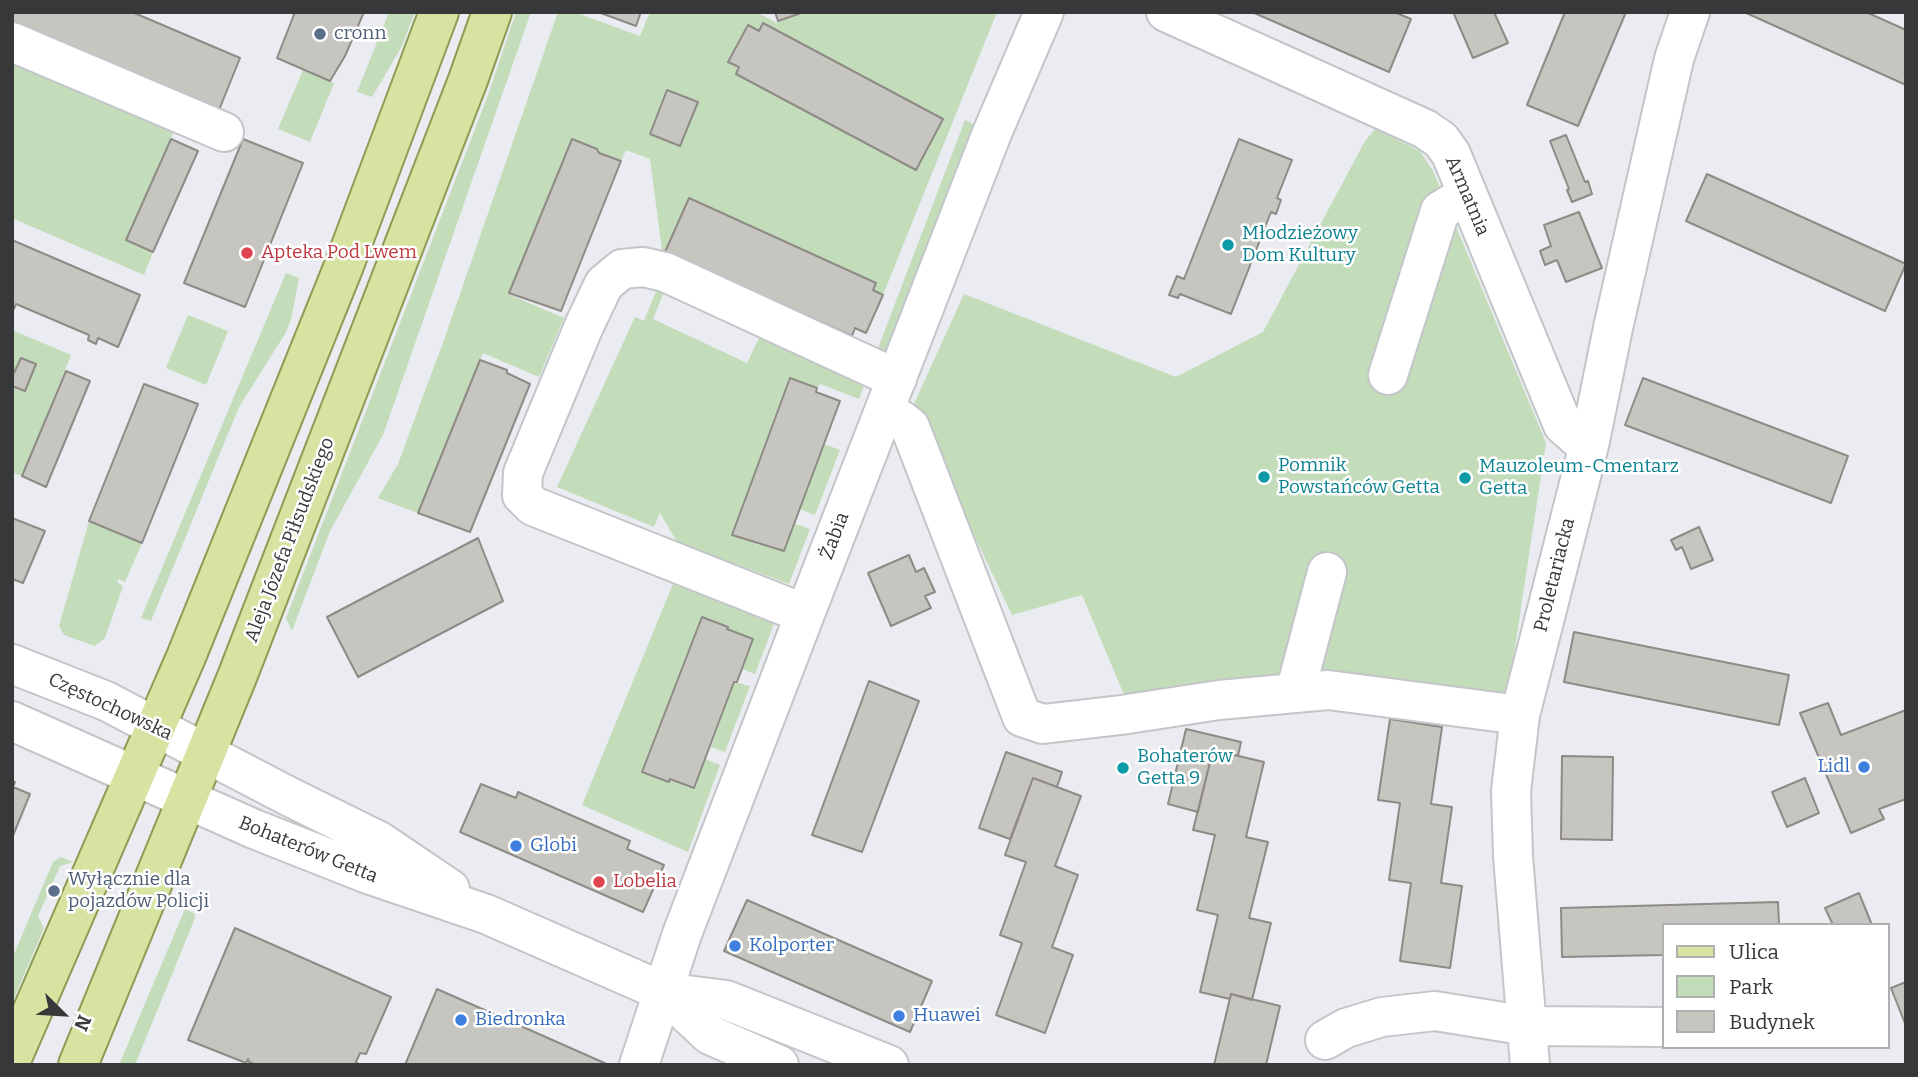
<!DOCTYPE html>
<meta charset="utf-8">
<style>
body{margin:0}
#map{position:relative;width:1918px;height:1077px;overflow:hidden;background:#eaecf1;font-family:Bitter,serif}
canvas{display:block}
.frame{position:absolute;inset:0;border:14px solid #37383a;pointer-events:none}
.legend{position:absolute;left:1662px;top:923px;width:228px;height:126px;box-sizing:border-box;background:#fff;border:2px solid #afafb0;margin:0;padding:9px 12px;list-style:none;font-size:21px;color:#37383a}
.legend li{display:flex;align-items:center;gap:14px;height:35px}
.legend b{width:35px;border:2px solid #afafb0}
.north{position:absolute;left:28px;top:979px;width:70px;height:70px;-webkit-text-stroke:5px #fff;paint-order:stroke;rotate:114deg;font-size:19px;font-weight:700;line-height:28px;text-align:center;color:#37383a}
.north::after{content:'';display:block;margin:auto;width:24px;height:32px;background:#37383a;clip-path:polygon(50% 0,100% 100%,50% 72%,0 100%)}
</style>
<div id="map">
<canvas width="1918" height="1077"></canvas>
<div class="frame"></div>
<ul class="legend">
<li><b style="height:9px;background:#d7e3a0"></b>Ulica</li>
<li><b style="height:19px;background:#c3dcb9"></b>Park</li>
<li><b style="height:19px;background:#c7c5c0"></b>Budynek</li>
</ul>
<div class="north">N</div>
</div>
<script>
const ctx = document.querySelector('canvas').getContext('2d');
ctx.lineJoin = 'round';
function fill(path, color) {
  ctx.fillStyle = color;
  ctx.fill(path, 'evenodd');
}
function stroke(path, color, width, dash) {
  ctx.strokeStyle = color;
  ctx.lineWidth = width;
  ctx.lineCap = dash ? 'butt' : 'round';
  ctx.setLineDash(dash || []);
  ctx.stroke(path);
}
function label(font, color, halo, rows, align = 'center') {
  ctx.font = font + ' Bitter,serif';
  ctx.lineWidth = 5;
  ctx.setLineDash([]);
  ctx.textBaseline = 'middle';
  ctx.strokeStyle = halo;
  ctx.fillStyle = color;
  for (const [text, x, y, turn = 0] of rows) {
    ctx.save();
    ctx.translate(x, y);
    ctx.rotate((+turn || 0) * Math.PI / 180);
    ctx.textAlign = isNaN(turn) ? turn : align;
    if (halo) ctx.strokeText(text, 0, 0);
    ctx.fillText(text, 0, 0);
    ctx.restore();
  }
}
fill(new Path2D(`
 M389,12H415L402,46L372,97L357,92Z
 M516,12H531L383,435L330,531L292,631L286,618L487,98Z
 M558,12H574L640,36L650,12H756L777,23L778,21L804,12H997L883,295L873,290L876,283L689,198L665,252L662,250L650,159L626,150L621,161L599,153L597,149L572,140L508,294L564,318L539,377L483,353L418,513L378,498L398,464L445,337ZM763,24L943,120L916,170L736,74L739,67L728,61L747,25L759,31Z
 M12,54L178,122L126,240L153,252L144,275L12,218Z
 M303,70L334,83L310,142L278,129Z
 M965,120L978,126L888,356L877,351Z
 M1375,129L1420,151L1433,171L1546,443L1507,700L1287,673L1125,697L1082,595L1012,615L913,406L964,294L1176,377L1263,332L1365,141Z
 M286,273L299,278L291,320L285,334L239,407L151,621L141,618Z
 M657,289L664,292L653,319L747,363L760,336L865,383L859,399L820,384L817,388L791,379L732,535L759,545L760,543L784,551L795,524L810,529L789,584L677,542L660,513L654,527L557,487L635,317L644,321Z
 M188,315L228,331L206,385L166,368Z
 M12,330L71,355L22,476L12,472Z
 M824,444L840,450L815,515L800,509Z
 M89,521L142,543L125,582L119,579L117,582L123,586L105,638L95,646L64,635L59,626Z
 M675,579L777,616L755,674L742,669L728,627L702,618L642,772L669,782L670,779L694,788L705,759L720,765L688,852L582,805Z
 M734,682L750,686L725,752L711,747Z
 M61,857L73,862L60,866L38,916L44,928L12,1003V959L53,862Z
 M185,909L194,913L195,918L135,1065H119Z`), '#c3dcb9');
const building = new Path2D(`
 M12,12H132L240,58L219,110L12,23Z
 M295,12H364L345,56L330,81L277,58Z
 M598,12H641L636,26Z
 M775,12H804L778,21Z
 M1252,12H1394L1411,19L1389,72Z
 M1457,12H1494L1508,43L1473,58L1454,14Z
 M1565,12H1626L1578,126L1527,105Z
 M1744,12H1866L1906,30V85Z
 M763,23L943,119L916,170L736,74L739,67L728,62L748,25L759,31Z
 M667,90L698,102L680,146L650,134Z
 M1566,135L1585,182L1588,181L1592,194L1572,202L1567,190L1569,189L1550,141Z
 M171,139L198,151L153,252L126,240Z
 M243,139L303,163L245,307L184,283Z
 M572,139L597,149L599,153L621,161L561,311L509,293Z
 M1239,139L1292,160L1277,198L1281,200L1276,214L1271,212L1231,314L1180,294L1178,298L1169,295L1177,276L1184,279Z
 M1707,174L1906,264L1885,311L1686,221Z
 M689,198L876,283L873,290L883,295L866,333L855,328L852,336L665,252Z
 M1579,212L1602,268L1566,282L1557,260L1545,265L1540,251L1551,246L1544,225Z
 M12,240L140,295L118,347L98,338L96,344L88,340L89,335L16,304L14,309L12,308Z
 M21,358L36,364L25,391L12,386V377Z
 M480,360L507,370V373L530,384L470,532L418,513Z
 M66,371L90,381L46,487L22,476Z
 M790,378L817,388L816,392L840,401L784,551L732,535Z
 M1643,378L1848,456L1831,503L1625,425Z
 M144,384L198,404L142,543L89,521Z
 M12,518L45,531L23,583L12,579Z
 M1699,527L1713,560L1691,569L1682,547L1676,550L1671,540Z
 M478,538L503,601L358,677L327,617Z
 M909,555L916,572L924,568L935,592L925,596L931,608L891,626L868,573Z
 M702,617L728,627L727,629L753,639L737,682H734L694,788L670,779L669,782L642,772Z
 M1574,632L1789,675L1779,725L1564,682Z
 M869,681L919,701L862,852L812,835Z
 M1828,703L1841,735L1906,710V799L1879,809L1884,819L1851,833L1800,713Z
 M1390,719L1442,727L1431,804L1452,807L1441,883L1462,886L1450,968L1400,961L1411,883L1389,880L1400,803L1378,800Z
 M1186,729L1241,742L1238,756L1213,750L1198,812L1168,804Z
 M1213,750L1264,762L1246,837L1268,842L1249,918L1271,923L1252,1000L1231,994L1230,999L1200,992L1218,915L1197,910L1215,835L1193,830Z
 M1006,752L1062,772L1057,787L1033,778L1010,839L979,828Z
 M1562,756L1613,757L1612,840L1561,839Z
 M1033,778L1081,796L1055,866L1078,875L1052,947L1073,955L1045,1033L996,1015L1022,943L1000,935L1026,862L1005,855Z
 M1805,778L1819,813L1787,827L1772,792Z
 M12,781L15,782L13,787L30,794L12,838Z
 M481,784L516,798L518,792L630,841L627,849L664,865L643,912L460,832Z
 M1906,809V930L1905,928Z
 M1859,893L1872,925H1833L1825,908Z
 M747,900L932,981L910,1032L724,951Z
 M1778,902L1779,925H1664V955L1562,957L1561,908Z
 M235,928L391,997L366,1054L360,1053L356,1062L360,1065H256L249,1062L248,1059L246,1063L188,1040Z
 M1906,982V1026L1891,988Z
 M437,989L609,1065H405Z
 M1231,994L1280,1006L1266,1065H1214Z`);
fill(building, '#c7c5c0');
stroke(building, '#8e8b87', 2);
const minor = new Path2D(`
 M1166,12L1425,129L1441,140L1451,154L1563,425L1588,447
 M12,42L224,132
 M1388,375L1440,211L1466,195
 M884,412L901,420L910,427L1022,717L1043,724L1121,715L1219,700L1328,690L1520,715
 M805,614L533,506L522,495L523,473L584,326L604,284L622,269L643,267L665,272L897,379
 M12,664L106,701L288,796L379,841L450,889
 M1295,693L1327,572
 M12,721L254,829L368,874L486,914L664,992L726,1000L889,1065
 M664,992L710,1035L779,1065
 M1325,1040L1346,1028L1382,1017L1435,1011L1528,1026L1664,1027
 M639,1065L682,934L805,614L992,133L1044,12
 M1530,1065L1513,856L1511,791L1520,715L1590,441L1613,328L1674,59L1690,12`);
const major = new Path2D(`
 M12,1058L186,657L343,268L439,12
 M78,1065L237,677L468,80L492,12`);
stroke(minor, '#c3c5c9', 42);
stroke(major, '#8e9b53', 42);
stroke(minor, '#fff', 38);
stroke(major, '#d7e3a0', 38);
for (const [x, y, r, color] of [
 [320,34,7,"#5c6f8a"],
 [1228,245,7,"#0f9aa8"],
 [247,253,7,"#e0444e"],
 [1264,477,7,"#0f9aa8"],
 [1465,478,7,"#0f9aa8"],
 [1864,767,7,"#3f7fe0"],
 [1123,768,7,"#0f9aa8"],
 [516,846,7,"#3f7fe0"],
 [599,882,7,"#e0444e"],
 [54,891,7,"#5c6f8a"],
 [735,946,7,"#3f7fe0"],
 [899,1016,7,"#3f7fe0"],
 [461,1020,7,"#3f7fe0"]
]) {
  const dot = new Path2D();
  dot.arc(x, y, r, 0, 2 * Math.PI);
  ctx.fillStyle = color;
  ctx.fill(dot);
  stroke(dot, '#fff', 2.5);
}
label('19px', '#4e5e75', '#fff', [
 ["cronn",334,34],
 ["Wyłącznie dla",68,880],
 ["pojazdów Policji",68,902]
], 'left');
label('19px', '#37383a', '#fff', [
 ["Armatnia",1467,196,67],
 ["Żabia",835,536,-69],
 ["Aleja Józefa Piłsudskiego",290,540,-69],
 ["Proletariacka",1555,575,-76],
 ["Częstochowska",110,707,25],
 ["Bohaterów Getta",308,850,22]
]);
label('19px', '#0d838f', '#fff', [
 ["Młodzieżowy",1242,234],
 ["Dom Kultury",1242,256],
 ["Pomnik",1278,466],
 ["Powstańców Getta",1278,488],
 ["Mauzoleum-Cmentarz",1479,467],
 ["Getta",1479,489],
 ["Bohaterów",1137,757],
 ["Getta 9",1137,779]
], 'left');
label('19px', '#be3a42', '#fff', [
 ["Apteka Pod Lwem",261,253],
 ["Lobelia",613,882]
], 'left');
label('19px', '#366cbe', '#fff', [
 ["Lidl",1850,767,"right"],
 ["Globi",530,846],
 ["Kolporter",749,946],
 ["Huawei",913,1016],
 ["Biedronka",475,1020]
], 'left');
</script>
